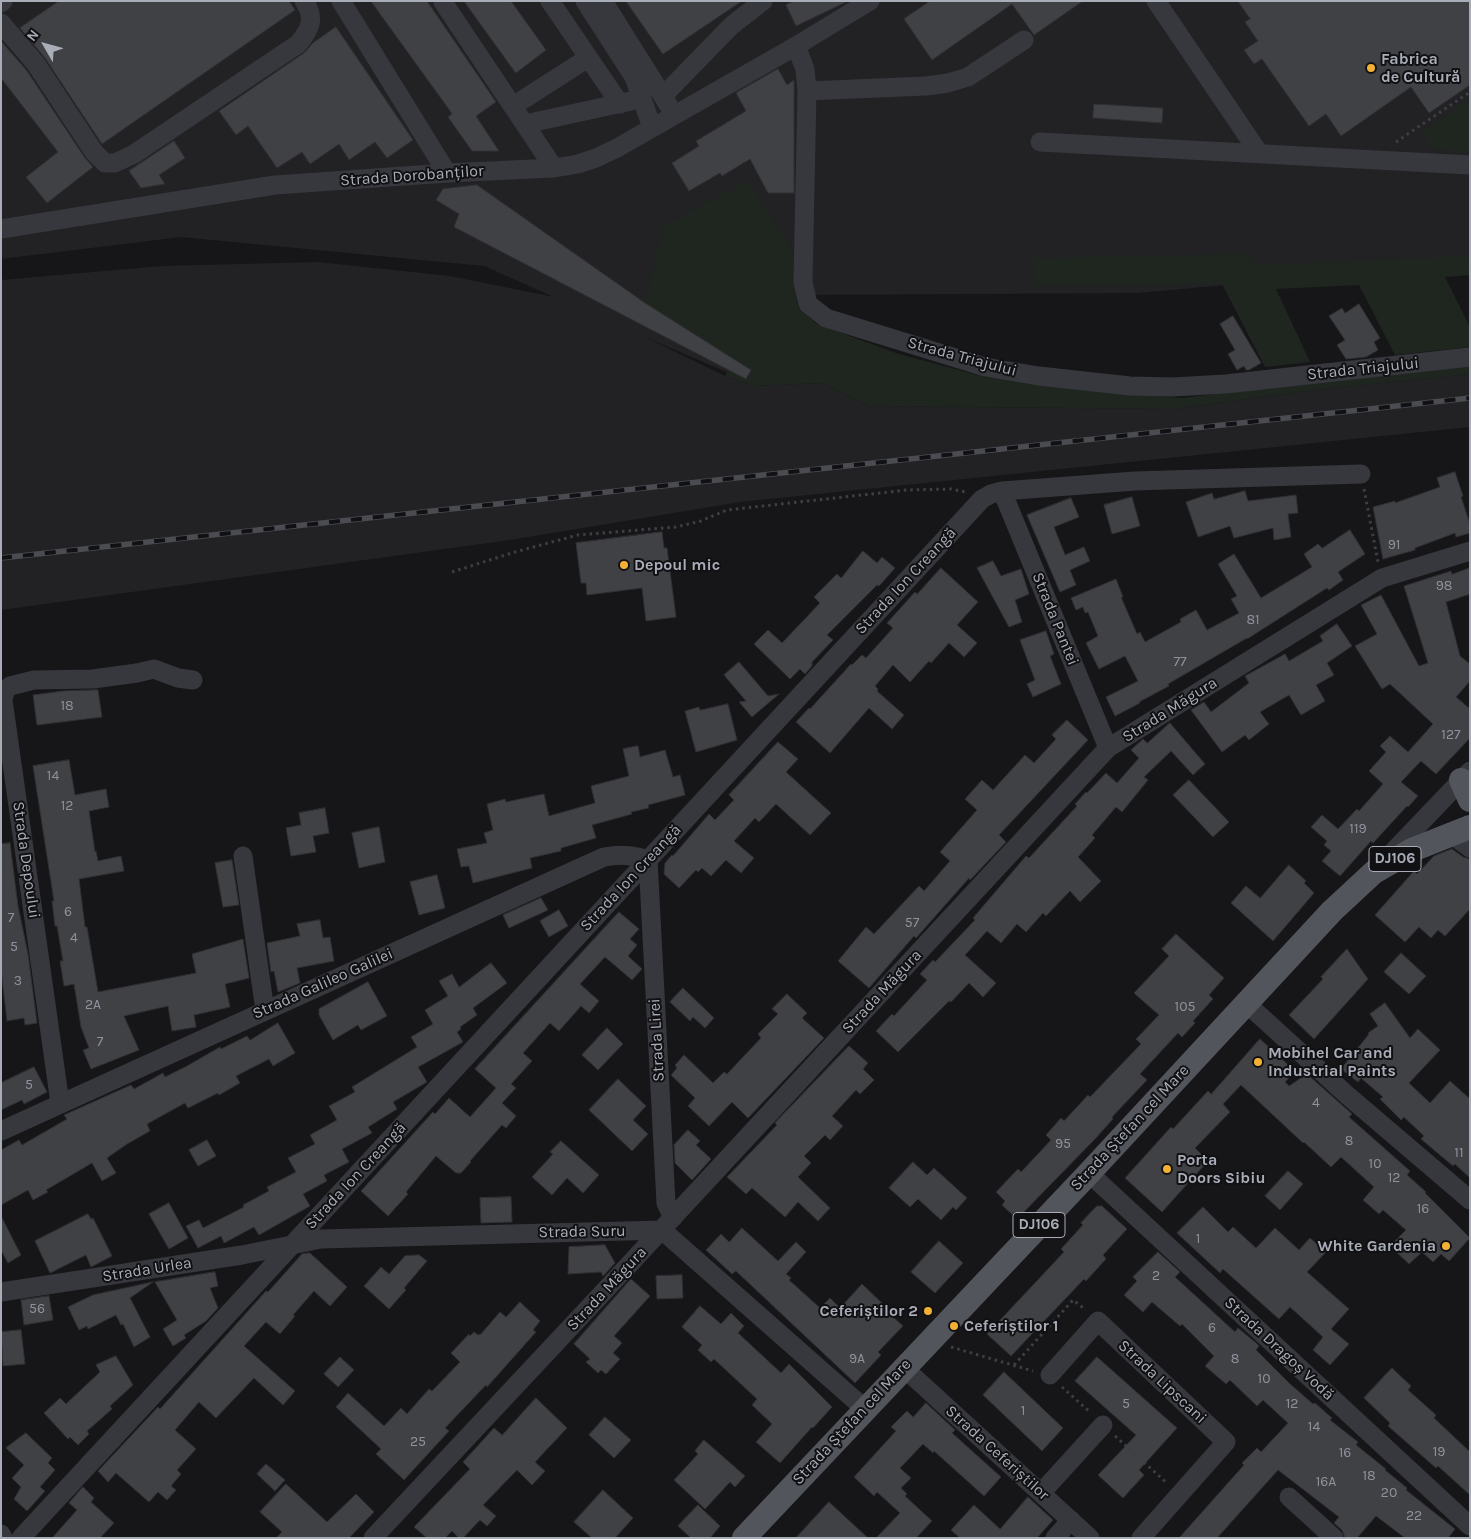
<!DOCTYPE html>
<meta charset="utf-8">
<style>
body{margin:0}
#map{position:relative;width:1471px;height:1539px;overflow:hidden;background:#161618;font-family:Karla,sans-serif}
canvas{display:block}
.frame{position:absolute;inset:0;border:2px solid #a8adb8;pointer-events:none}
.north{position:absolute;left:20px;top:20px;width:50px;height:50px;-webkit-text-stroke:4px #111113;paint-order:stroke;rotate:308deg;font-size:14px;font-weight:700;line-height:20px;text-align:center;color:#a8adb8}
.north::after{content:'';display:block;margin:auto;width:18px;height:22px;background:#a8adb8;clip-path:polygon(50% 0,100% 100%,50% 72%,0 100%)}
</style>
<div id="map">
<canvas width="1471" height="1539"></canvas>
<div class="frame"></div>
<div class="north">N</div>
</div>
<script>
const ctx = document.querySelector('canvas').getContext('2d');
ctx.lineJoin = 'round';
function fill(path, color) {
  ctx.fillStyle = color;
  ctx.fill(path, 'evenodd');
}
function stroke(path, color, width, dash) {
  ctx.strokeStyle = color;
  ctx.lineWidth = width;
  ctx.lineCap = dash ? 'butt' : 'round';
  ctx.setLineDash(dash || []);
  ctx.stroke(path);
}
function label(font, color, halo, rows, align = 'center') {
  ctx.font = font + ' Karla,sans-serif';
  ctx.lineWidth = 4;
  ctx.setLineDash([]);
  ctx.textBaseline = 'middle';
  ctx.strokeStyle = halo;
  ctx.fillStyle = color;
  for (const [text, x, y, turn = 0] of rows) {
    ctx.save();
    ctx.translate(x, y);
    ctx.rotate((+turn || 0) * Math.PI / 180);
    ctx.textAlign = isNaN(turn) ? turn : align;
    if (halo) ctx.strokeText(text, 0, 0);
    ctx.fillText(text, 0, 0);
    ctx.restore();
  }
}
fill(new Path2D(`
 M1,1H1470V263L1137,293L791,295L731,374L645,337L725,376L754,386L822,383L869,406L1174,409L1315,390L1470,374V427L740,502L510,540L1,610V280L162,266L318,262L450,276L554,297L484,266L181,237L1,259Z`), '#222225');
fill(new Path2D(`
 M1470,99V152L1432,148L1422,133Z
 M748,181L798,260L794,287L799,309L817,324L899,354L985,377L1180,398L1470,366V374L1315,390L1174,409L869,406L822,383L754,386L725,376L735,360L645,303L664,225Z
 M1243,254L1257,265L1470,256V275L1445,277L1470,327V347L1395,355L1359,285L1276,289L1310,362L1265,367L1222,284H1034V258Z`), '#1e261f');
const building = new Path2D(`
 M59,1H289L295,10L102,144L45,58L20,28Z
 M371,1H427L496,102L476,116L499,151H472L448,117L452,114Z
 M464,1H511L546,50L516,73Z
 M626,1H742L663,54Z
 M794,1H848L796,26L786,5Z
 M930,1H1083L1034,35L1012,4L932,60L904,19Z
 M1238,1H1470V85L1429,113L1411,87L1341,136L1326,114L1309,126L1262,59L1254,64L1244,50L1258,41L1245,22L1250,19Z
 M336,27L413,140L387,158L375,142L349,160L339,144L310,164L302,152L277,168L248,126L236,135L219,111L304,53L313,43Z
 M1,41L27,71L85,158L93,167L47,203L26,177L58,152L1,78Z
 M778,69L787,85L794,80V193H768L750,159L722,176L720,173L689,191L672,163L699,146L696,141L746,111L736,93Z
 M1094,104L1163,108L1162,123L1093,118Z
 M174,141L185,158L159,175L165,184L141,188L129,171Z
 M477,185L645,303L751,370L746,379L454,227L459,214L436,200L443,189Z
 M1359,304L1380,338L1374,342L1378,350L1366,357L1346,359L1337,345L1345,340L1329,316L1342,308L1345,313Z
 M1233,316L1261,363L1249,370H1246L1244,366L1237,370L1228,354L1235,350L1220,324Z
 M1455,472L1463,496L1461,497L1470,524V533L1456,537L1455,533L1415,548V550L1383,559L1373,507L1395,501V503L1440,487L1437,478Z
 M1245,491L1248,501L1296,495L1298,513L1288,514L1291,537L1274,540L1273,528L1234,538L1230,526L1198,537L1186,502L1212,493L1214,499Z
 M1132,497L1140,526L1112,534L1104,505Z
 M1071,498L1079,517L1054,527L1065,555L1084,547L1090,561L1070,570L1076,585L1060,592L1027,515Z
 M1350,530L1365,554L1338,572L1343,580L1329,590L1327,588L1247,639V638L1168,684L1169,686L1139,702L1140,703L1115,716L1106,697L1138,681L1125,656L1099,669L1086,643L1098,636L1088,612L1085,613L1083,607L1076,610L1071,598L1116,579L1123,597H1121L1137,634L1140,632L1145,642L1181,622L1180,619L1196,610L1207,630L1239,613L1231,599L1237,596L1218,564L1234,554L1261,598L1312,567L1304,554L1318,544L1322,548Z
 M662,532L664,548H667L676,617L646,621L642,588L587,595L586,583H581L576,543Z
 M863,551L877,563L882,557L895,568L879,586L877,585L827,635L833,640L812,662V666L805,674L800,669L790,679L754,644L768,630L782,643L820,603L814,597L837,574L841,578Z
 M993,561L1001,576L1021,569L1029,594L1015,600L1022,622L1009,627L977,568Z
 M941,568L978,602L957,625L977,643L964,657L949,643L931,663L929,661L910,682L893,665L875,686L878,689L877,691L904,715L892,729L869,708L830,753L796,722L809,708L810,709L851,664L852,665L862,655L866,658L893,628L887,623L915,592L917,594Z
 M1470,568V594L1446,602L1460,656L1470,664V681L1456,697L1470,709V738L1436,774L1421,761L1401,782L1418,796L1408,807L1407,806L1373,843L1371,841L1340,876L1322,861L1331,851L1324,845L1327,841L1311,827L1322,815L1338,829L1357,809L1359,811L1383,784L1369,771L1386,752L1380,746L1390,736L1408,752L1433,724L1390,684L1382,689L1355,646L1377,634L1361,605L1381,595L1419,666L1428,663L1404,586L1451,571L1452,574Z
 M1337,624L1352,646L1327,663L1334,675L1316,685L1325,701L1301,715L1289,695L1260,712L1269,724L1249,740L1245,735L1222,752L1191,710L1204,702L1211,712L1249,683L1245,676L1285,654L1289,661L1323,641L1320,636Z
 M1046,631L1054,654L1050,656L1061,684L1033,697L1027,684L1035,680L1020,640Z
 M739,662L768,696L779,694L752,717L739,702L746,701L724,675Z
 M98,690L102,717L37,725L33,695L63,691Z
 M728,704L737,740L696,752L685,711L699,707L700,710Z
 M1067,720L1088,740L999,835L1006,842L970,880L969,878L916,938L914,936L869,988L838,961L866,927L874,934L919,886L924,891L950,861L940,852L977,810L965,799L982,780L993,790L1025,755L1034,763L1056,739L1052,735Z
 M1170,723L1205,764L1193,775L1171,751L1144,777L1148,780L1122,812L1116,807L1092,835L1095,838L1078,857L1101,881L1080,902L1070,891L1046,916L1043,913L1026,932L1017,924L1001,943L987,931L965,955L996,983L983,997L969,983L951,1002L949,1001L898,1052L876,1031L892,1014L894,1016L927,980L920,974L933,960L935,962L975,920L973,918L1026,856L1029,858L1077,806L1075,804L1086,792L1087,793L1106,773L1117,783L1139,758L1131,750L1143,739L1147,743Z
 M778,742L798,759L786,772L831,813L810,835L776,804L759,822L755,818L734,841L754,858L741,873L726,860L711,876L702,868L698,872L696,870L679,888L664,874L665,863L672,855L673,856L709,814L715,820L734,800L729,795Z
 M638,746L640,757L665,750L673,777L680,775L685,795L648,805L649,808L631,812L632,814L592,825L596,838L561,848V851L530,858L532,868L473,883L469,866L461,867L457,849L487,843L484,833L493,830L487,804L505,799L506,802L544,794L549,816L595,803L591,786L629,776L623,749Z
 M69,760L75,795L106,789L109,807L89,811L95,852L96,851L98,861L121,856L124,871L79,879L85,927H87L98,992L196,973L192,954L243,939L249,978L225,984L230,1007L194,1015L196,1027L172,1031L168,1006L124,1016L139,1050L91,1069L83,1050L89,1048L81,1027L74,984L64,986L60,961H63L57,926H55L52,901H54L33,766Z
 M1189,780L1229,822L1213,837L1173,795Z
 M325,808L329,833L313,836L316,852L291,856L286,828L301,825L299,813Z
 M379,827L385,862L359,868L352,833Z
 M10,843L18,906L28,954L37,1023L25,1025L24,1018L7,1021L1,969V844Z
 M1452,849L1463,857L1470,859V909L1445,936L1438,930L1431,938L1419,927L1405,942L1375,915L1414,871L1417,874L1434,856Z
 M232,860L239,905L223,907L215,863Z
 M1289,865L1306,881L1304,883L1314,893L1273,941L1231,903L1246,886L1260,898Z
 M437,875L445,908L419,915L410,882Z
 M541,898L548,910L509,928L503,915Z
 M559,910L568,926L549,937L540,921Z
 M619,912L639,929L630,939L637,945L628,956L642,969L632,980L605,957L580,984L599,1001L589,1013L581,1006L559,1031L550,1023L523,1053L532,1061L511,1084L516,1088L502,1103L516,1116L506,1128L502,1125L470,1161L471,1162L461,1173H456L436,1156L406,1192L408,1194L388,1216L361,1191L433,1112L435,1114L449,1098L470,1117L496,1088L475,1069Z
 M320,920L323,938L330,937L334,961L297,968L300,983L278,992L274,971L271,972L267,943L300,936L297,924Z
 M1176,934L1224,978L1209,995L1213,999L1193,1021L1195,1023L1182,1037L1178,1033L1140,1074L1147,1080L1112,1117L1113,1119L1095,1139L1017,1219L1002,1205L1005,1201L996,1192L1018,1169L1021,1172L1051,1140L1046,1135L1061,1118L1064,1121L1088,1095L1090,1097L1141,1044L1136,1039L1159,1015L1134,993L1169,956L1162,949Z
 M1347,949L1368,979L1314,1039L1289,1015L1323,979L1321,977Z
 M1401,953L1426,976L1409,994L1384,972Z
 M491,963L507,983L473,1008L477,1015L460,1027L461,1029L457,1032L463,1042L418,1067L427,1082L393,1102L397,1109L368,1127L372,1133L342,1149L349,1162L324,1175L327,1181L303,1194L310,1206L259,1235L254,1227L224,1243L221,1236L198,1248L186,1226L199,1220L203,1228L244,1207L243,1205L269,1191L267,1187L296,1172L288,1158L315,1144L310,1135L337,1120L329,1106L355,1092L352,1087L417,1047L411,1037L433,1024L425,1010L448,996L439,981L452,974L459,987Z
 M368,982L387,1016L361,1030L358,1025L333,1040L319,1015V1009Z
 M683,988L714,1018L705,1028L693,1017L690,1021L670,1002Z
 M787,994L807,1013L802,1018L824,1038L748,1118L732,1102L709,1126L688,1106L695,1098L671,1075L677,1068L675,1065L684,1055L713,1083L724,1072L727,1074L761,1038L758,1034L778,1014L772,1009Z
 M1385,1003L1410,1038L1418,1029L1440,1050L1409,1083L1430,1103L1450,1081L1470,1099V1178L1455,1164L1453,1166L1421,1139L1424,1136L1404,1117L1401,1120L1380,1099L1383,1097L1361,1078L1358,1082L1341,1069L1369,1034L1368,1033L1378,1026L1370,1014Z
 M278,1023L295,1053L273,1066L269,1059L236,1076L240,1083L219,1095L218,1093L188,1108L185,1103L147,1124L150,1131L127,1144L107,1158L116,1173L102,1181L92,1163L46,1190L48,1192L33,1200L28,1190L1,1205V1150L19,1140L22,1145L67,1119L64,1115L131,1085L134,1089L163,1073L165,1077L187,1066L220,1047L221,1049L247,1036L250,1040Z
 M607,1028L623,1044L598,1070L582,1055Z
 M1260,1039L1295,1071L1285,1082L1289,1086L1307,1074L1352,1114L1349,1117L1410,1171L1407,1175L1426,1192L1425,1193L1470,1238L1449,1261L1441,1254L1433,1262L1422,1252L1409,1264L1390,1246L1406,1230L1383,1210L1379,1214L1363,1200L1374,1187L1341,1157L1331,1167L1304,1142L1303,1143L1241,1085L1223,1104L1230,1112L1195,1148L1208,1161L1162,1212L1125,1178L1171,1127L1173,1129L1208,1091L1211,1094Z
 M849,1046L868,1063L863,1069L874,1080L860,1094L856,1090L832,1116L843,1126L830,1140L825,1135L804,1156L811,1163L798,1177L830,1208L818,1221L798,1202L785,1217L752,1188L746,1194L727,1177L777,1125L775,1123Z
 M34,1067L47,1092L24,1104L22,1100L1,1110V1083Z
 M618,1079L646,1106L633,1120L648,1134L632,1151L589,1110Z
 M688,1130L700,1141L696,1145L711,1159L692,1180L675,1163L674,1145Z
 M207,1140L216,1156L198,1166L189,1150Z
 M561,1141L599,1175L583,1193L567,1178L552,1195L532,1177L553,1154L550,1152Z
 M913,1162L927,1175L934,1168L967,1198L956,1210L953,1207L941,1220L918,1199L910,1207L889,1188Z
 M1288,1171L1303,1184L1280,1210L1265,1196Z
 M511,1197L512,1222L481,1223L480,1198Z
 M169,1203L188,1238L169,1249L149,1214Z
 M1097,1206H1102L1127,1229L1103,1255L1106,1259L1086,1281L1084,1279L1011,1356L987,1334L1064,1252L1061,1249L1083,1225L1081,1223Z
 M1203,1207L1228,1232L1233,1227L1256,1248L1275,1228L1299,1250L1310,1238L1326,1252L1307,1272L1349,1309L1331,1329L1349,1344L1330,1365L1313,1350L1323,1337L1290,1307L1279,1319L1223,1269L1220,1273L1177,1233Z
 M88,1214L91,1219L93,1218L112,1256L91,1267L86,1255L50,1273L35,1241Z
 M1,1216L21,1255L8,1263L1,1250Z
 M742,1228L778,1261L796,1242L806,1252L786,1274L791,1278L789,1280L820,1308L830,1298L840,1308L862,1284L884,1305L882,1307L903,1326L878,1352L881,1355L855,1383L736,1271L732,1274L706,1250L721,1234L729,1242Z
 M939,1241L963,1263L935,1293L911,1272Z
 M605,1245L615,1263L603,1276L601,1272L568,1274L569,1247Z
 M1158,1252L1180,1272L1175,1277L1235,1332L1238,1328L1256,1343L1259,1346L1256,1350L1289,1383L1313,1404L1315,1403L1332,1418L1330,1420L1358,1442L1356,1445L1386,1469L1385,1470L1407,1488L1406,1490L1455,1529L1448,1538H1405L1376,1516L1357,1538H1345L1342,1530L1334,1523L1339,1517L1278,1470L1217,1538H1179L1244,1465L1242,1463L1257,1448L1261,1452L1288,1423L1263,1400L1257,1406L1230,1380L1226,1384L1205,1366L1214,1356L1182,1324L1180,1326L1152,1302L1143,1312L1124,1295L1137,1281L1133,1277Z
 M310,1253L347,1287L330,1306L314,1291L293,1315L295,1316L280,1334L266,1322L244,1346L295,1391L283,1405L254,1378L216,1418L199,1402L175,1430L196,1449L177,1470L181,1474L171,1486L176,1490L167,1500L158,1492L149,1502L116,1473L108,1482L98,1471L158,1407L160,1409L266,1291L268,1292L302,1254Z
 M419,1255L427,1261L404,1288L406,1290L389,1309L364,1286L381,1267L389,1274L405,1256Z
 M215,1272L218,1286L210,1288L218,1308L206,1321L184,1335L186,1338L173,1346L163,1329L177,1320L155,1282Z
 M682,1275L683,1298L657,1299L656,1276Z
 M631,1279L650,1296L614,1336L622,1343L613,1353L620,1359L606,1374L601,1370L598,1373L586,1362L590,1359L574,1344Z
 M153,1282L130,1298L150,1337L134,1347L123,1324L121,1325L116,1315L88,1329L87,1326L79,1330L68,1307L93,1295Z
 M49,1296L53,1320L24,1325L21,1300Z
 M520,1302L540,1321L533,1330L536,1332L487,1387L486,1385L445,1428L449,1431L404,1480L376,1454L381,1449L336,1407L348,1393L384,1426L401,1408L407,1414L429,1389L432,1391L460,1362L451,1353L469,1334L470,1336L474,1332L478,1335L481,1334L500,1312L506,1317Z
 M700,1306L721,1324L731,1313L744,1326L738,1333L781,1373L789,1364L832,1407L813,1428L812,1427L780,1463L756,1442L772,1424L752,1405L757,1399L714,1359L711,1362L698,1350L702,1345L682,1327Z
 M21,1330L25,1364L3,1366L1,1332Z
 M116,1356L133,1385L110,1406L112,1409L87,1431L89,1434L78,1445L70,1437L68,1439L44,1413L60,1398L66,1404L100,1372L96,1365Z
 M340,1357L354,1370L338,1387L324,1374Z
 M1097,1357L1177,1428L1139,1470L1144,1475L1123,1498L1098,1475L1136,1435L1075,1381Z
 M1392,1368L1411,1386L1408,1390L1436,1415L1434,1418L1470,1452V1495L1438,1466L1436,1468L1388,1426L1390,1423L1364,1398Z
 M1004,1372L1063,1428L1042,1451L983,1395Z
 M536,1398L567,1428L535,1462L545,1471L532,1485L517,1470L483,1505L496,1516L487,1526L480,1520L463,1538H459L452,1531L445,1538H427L414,1527L470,1469L463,1462L494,1428L502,1435Z
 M926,1403L955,1430L952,1433L1001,1477L984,1496L934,1451L933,1453L923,1444L900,1468L911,1478L901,1488L907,1494L905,1496L932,1521L916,1538H876L900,1513L877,1492L874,1496L854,1477L896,1431L891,1427L907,1411L913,1417Z
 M605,1417L631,1440L614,1458L589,1435Z
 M26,1433L52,1458L48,1463L55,1470L40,1487L45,1491L27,1511L14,1499L21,1487L12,1478L24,1465L6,1448Z
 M704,1440L745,1476L735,1487L730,1482L705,1509L674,1480L698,1454L695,1451Z
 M266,1464L285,1480L275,1491L257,1474Z
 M286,1484L327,1522L356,1494L374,1512L349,1538H276L282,1532L260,1512Z
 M83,1487L94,1498L91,1502L114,1523L100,1538H52L77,1510L69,1503Z
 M603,1490L633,1518L615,1538H592L574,1522Z
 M1028,1497L1053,1520L1037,1538H960L951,1530L974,1505L1000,1529Z
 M829,1502L868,1538H796Z
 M698,1505L720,1526L710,1538H691L678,1526Z`);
fill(building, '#404145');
stroke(building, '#303034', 1);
stroke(new Path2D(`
 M1396,142L1470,92
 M1364,489L1378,562
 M452,572L515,552L578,535L676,527L701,521L727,510L907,490L951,489L966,492
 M951,1347L1033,1371
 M1014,1365L1073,1300L1086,1310
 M1062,1387L1091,1413
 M1115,1436L1168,1484`), '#3d3f44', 3, [2.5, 4]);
stroke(new Path2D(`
 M341,1L447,173
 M550,1L620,104
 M585,1L634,77L652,127
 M603,1L669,106
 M1156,1L1259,153
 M443,2L554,168
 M1,3L3,1
 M1,23L36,64L94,152L105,163H115L134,154L298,44C310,30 316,18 304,1
 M796,46L805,69L807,91L803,282L808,304L826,318L985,367L1039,376L1130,386L1173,387L1226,384L1470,357
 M807,91L926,86L948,83L968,77L1024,40
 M663,96L731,26L763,1
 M513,106L588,58
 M525,124L631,101
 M1040,142L1470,165
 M1,229L275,185L447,173L554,168L578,164L596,158L617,148L796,46L870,1
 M1002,491L1108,748
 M1451,834L1470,848
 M243,856L265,1011
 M1385,860L1470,771
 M1246,1003L1347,1095L1470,1200
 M60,1103L3,700L5,691L10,686L34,680L93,679L137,673L154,669L178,678L193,680
 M1,1131L604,857C620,854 632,855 648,860L666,1203L673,1218
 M1089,1173L1470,1526
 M1,1292L242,1255L321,1239L662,1230L865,1409
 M904,1368L1090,1538
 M1050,1375L1098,1321L1226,1442L1141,1538
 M1041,1493L1103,1425
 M1289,1497L1334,1538
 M1,1534L3,1538
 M21,1538L982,499L991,494L1002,491L1135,481L1361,474
 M373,1538L625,1269L1108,748L1382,578L1470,551
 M1055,1538L1071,1520`), '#37383d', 19);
stroke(new Path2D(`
 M1461,780L1470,800
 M744,1538L1089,1173L1332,911L1374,872L1412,850L1470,827`), '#53555c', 24);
const rail = new Path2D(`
 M1,558L1470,398`);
stroke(rail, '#4a4c52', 5.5);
stroke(rail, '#111113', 4, [11]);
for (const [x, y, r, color] of [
 [1371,68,5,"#f2b134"],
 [624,565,5,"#f2b134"],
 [1258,1062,5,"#f2b134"],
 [1167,1169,5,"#f2b134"],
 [1446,1246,5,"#f2b134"],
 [928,1311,5,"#f2b134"],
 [954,1326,5,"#f2b134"]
]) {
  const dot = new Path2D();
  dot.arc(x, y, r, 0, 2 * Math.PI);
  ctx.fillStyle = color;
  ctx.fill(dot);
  stroke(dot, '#111113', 2);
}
label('14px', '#8e929b', null, [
 ["91",1394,545],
 ["98",1444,586],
 ["81",1253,620],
 ["77",1180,662],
 ["18",67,706],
 ["127",1451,735],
 ["14",53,776],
 ["12",67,806],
 ["119",1358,829],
 ["6",68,912],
 ["7",11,918],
 ["57",912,923],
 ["4",74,938],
 ["5",14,947],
 ["3",18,981],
 ["2A",93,1005],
 ["105",1185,1007],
 ["7",100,1042],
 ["5",29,1085],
 ["4",1316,1103],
 ["8",1349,1141],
 ["95",1063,1144],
 ["11",1459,1153],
 ["10",1375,1164],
 ["12",1394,1178],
 ["16",1423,1209],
 ["1",1198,1239],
 ["2",1156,1276],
 ["56",37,1309],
 ["6",1212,1328],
 ["9A",857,1359],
 ["8",1235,1359],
 ["10",1264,1379],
 ["5",1126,1404],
 ["12",1292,1404],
 ["1",1023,1411],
 ["14",1314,1427],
 ["25",418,1442],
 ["19",1439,1452],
 ["16",1345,1453],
 ["18",1369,1476],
 ["16A",1326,1482],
 ["20",1389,1493],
 ["22",1414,1516]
]);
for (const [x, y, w] of [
 [1395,859,52],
 [1039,1225,52]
]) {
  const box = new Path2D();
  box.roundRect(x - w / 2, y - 12.5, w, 25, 4);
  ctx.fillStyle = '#111113';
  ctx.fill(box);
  stroke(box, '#a8adb8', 1);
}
label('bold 15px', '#a8adb8', null, [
 ["DJ106",1395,859],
 ["DJ106",1039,1225]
]);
label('bold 16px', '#a8adb8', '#111113', [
 ["Fabrica",1381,59],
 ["de Cultură",1381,77],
 ["Depoul mic",634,565],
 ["Mobihel Car and",1268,1053],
 ["Industrial Paints",1268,1071],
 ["Porta",1177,1160],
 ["Doors Sibiu",1177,1178],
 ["White Gardenia",1436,1246,"right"],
 ["Ceferiștilor 2",918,1311,"right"],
 ["Ceferiștilor 1",964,1326]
], 'left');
label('16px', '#a8adb8', '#111113', [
 ["Strada Dorobanților",412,176,-4],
 ["Strada Triajului",962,357,15],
 ["Strada Triajului",1363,369,-6],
 ["Strada Ion Creangă",906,581,-47],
 ["Strada Pantei",1055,619,68],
 ["Strada Măgura",1170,710,-32],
 ["Strada Depoului",26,860,82],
 ["Strada Ion Creangă",631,878,-47],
 ["Strada Galileo Galilei",323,984,-24],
 ["Strada Măgura",882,992,-47],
 ["Strada Lirei",657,1040,-93],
 ["Strada Ștefan cel Mare",1130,1128,-47],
 ["Strada Ion Creangă",356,1176,-47],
 ["Strada Suru",582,1232,-1],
 ["Strada Urlea",147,1270,-9],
 ["Strada Măgura",607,1289,-47],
 ["Strada Dragoș Vodă",1279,1349,43],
 ["Strada Lipscani",1162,1382,43],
 ["Strada Ștefan cel Mare",852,1422,-47],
 ["Strada Ceferiștilor",997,1453,42]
]);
</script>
